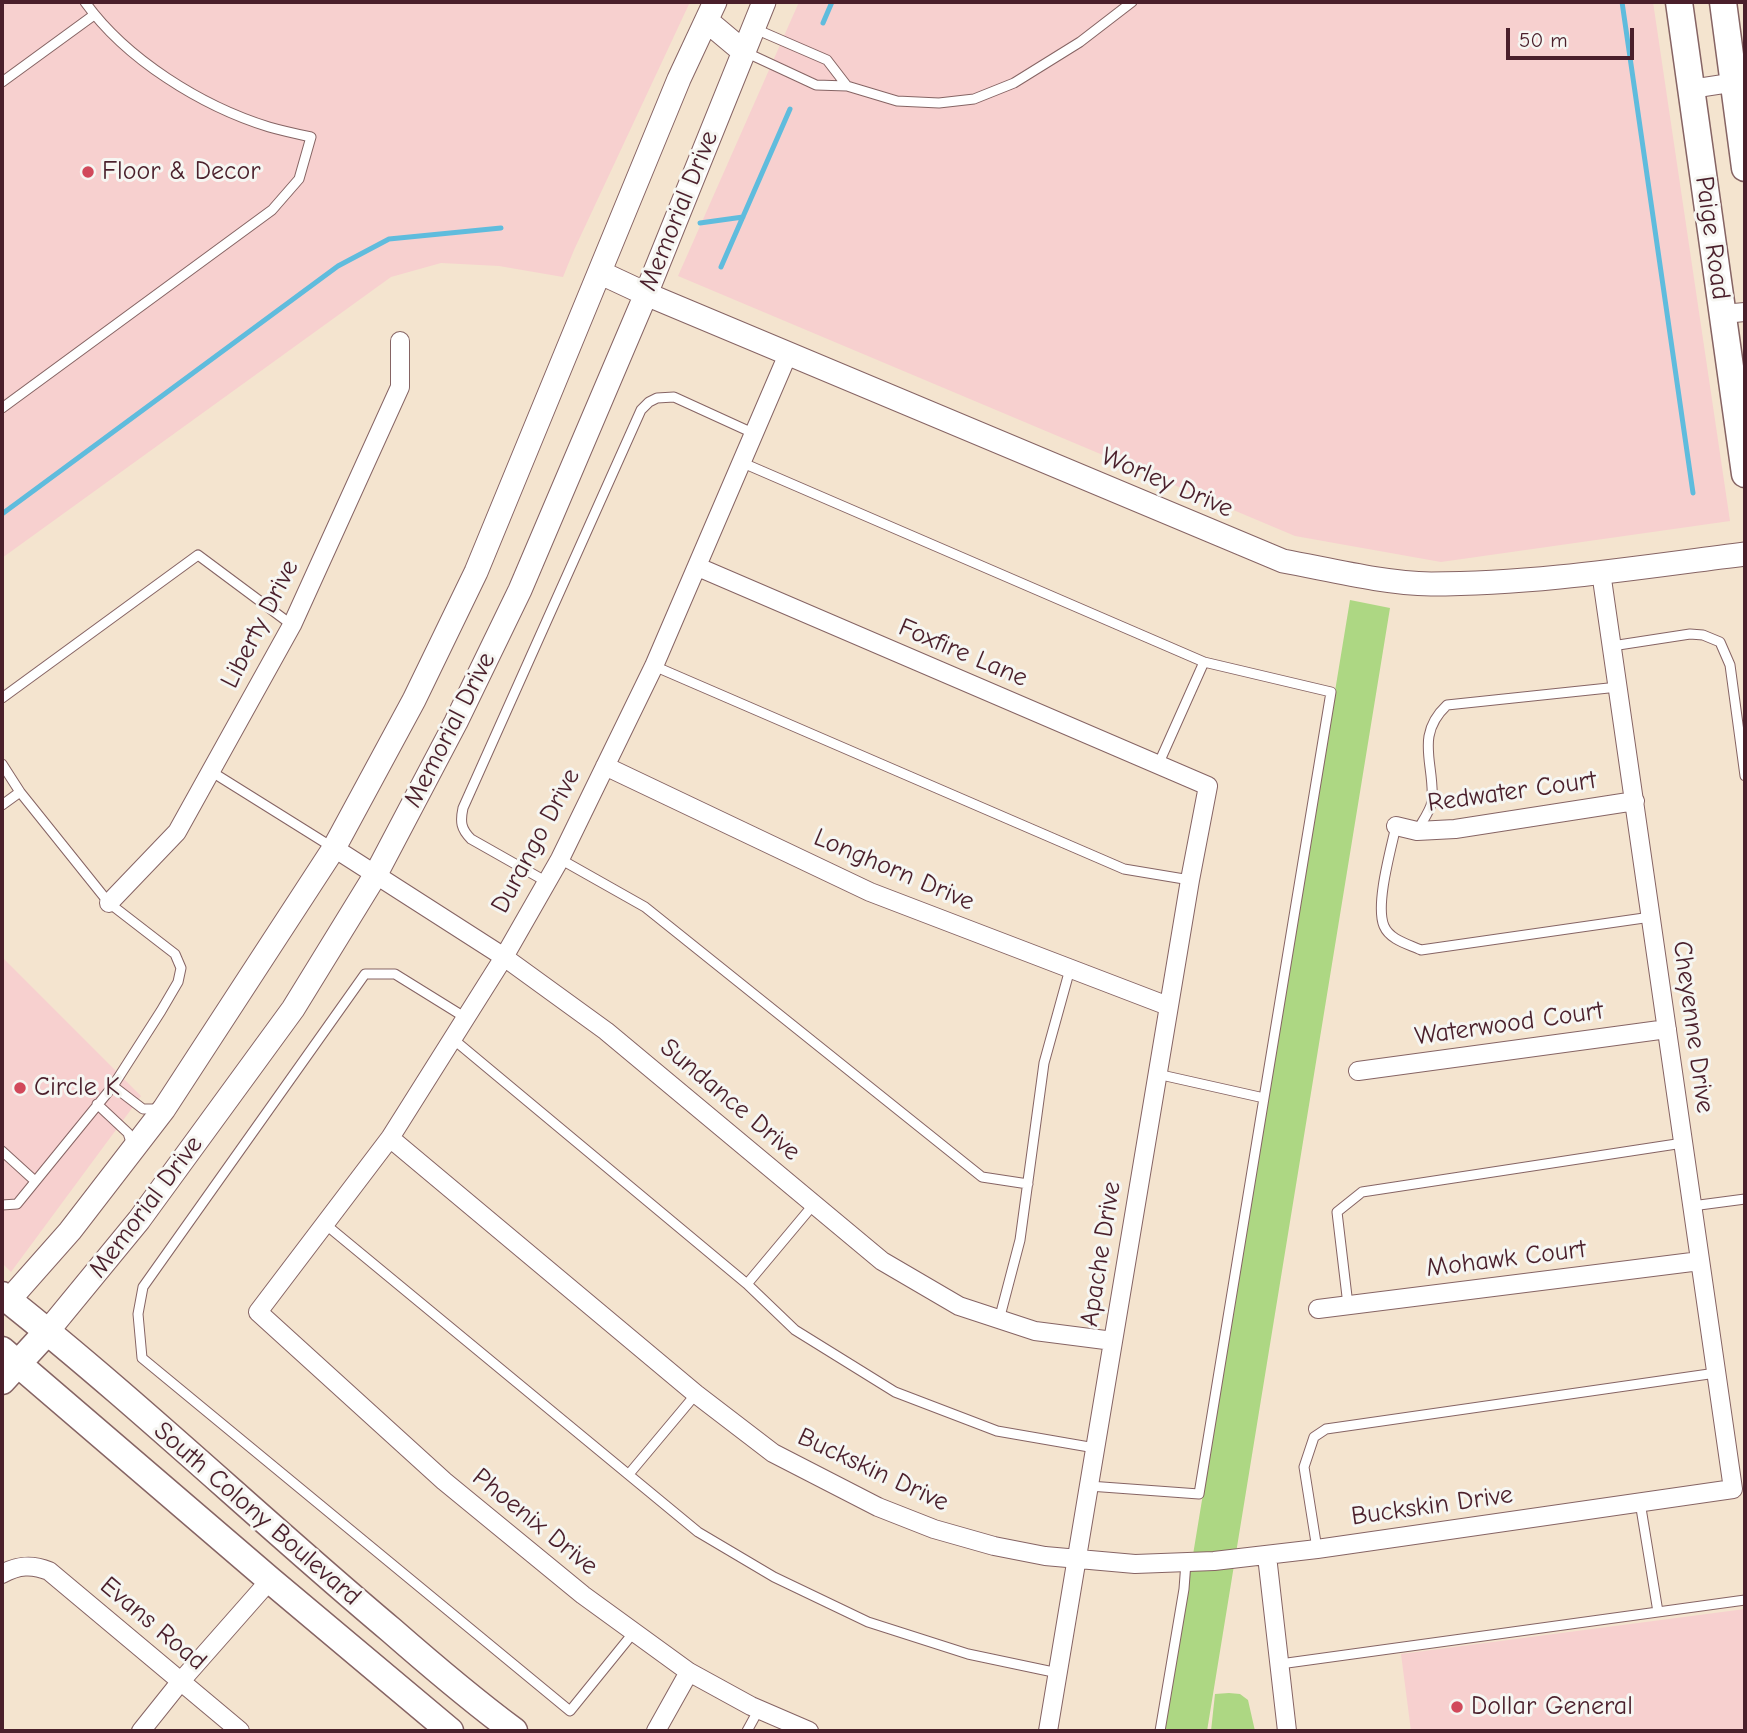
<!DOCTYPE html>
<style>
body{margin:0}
#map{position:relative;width:1747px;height:1733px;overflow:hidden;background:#f4e4cf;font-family:"Comic Neue",sans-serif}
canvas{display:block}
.frame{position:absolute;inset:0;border:4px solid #4a1f2b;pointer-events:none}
.scale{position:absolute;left:1506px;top:28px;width:128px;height:32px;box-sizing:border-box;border:4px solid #4a1f2b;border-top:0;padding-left:9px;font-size:21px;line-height:24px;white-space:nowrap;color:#4a1f2b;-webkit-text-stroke:5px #f6f6f2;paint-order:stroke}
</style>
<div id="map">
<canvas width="1747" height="1733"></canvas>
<div class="frame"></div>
<div class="scale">50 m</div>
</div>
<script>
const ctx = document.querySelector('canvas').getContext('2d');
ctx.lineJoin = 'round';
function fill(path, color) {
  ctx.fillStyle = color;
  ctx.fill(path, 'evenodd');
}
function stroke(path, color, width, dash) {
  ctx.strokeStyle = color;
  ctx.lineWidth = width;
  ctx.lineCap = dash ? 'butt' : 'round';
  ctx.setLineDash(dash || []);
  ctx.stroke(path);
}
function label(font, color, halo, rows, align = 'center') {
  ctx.font = font + ' "Comic Neue",sans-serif';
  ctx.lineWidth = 6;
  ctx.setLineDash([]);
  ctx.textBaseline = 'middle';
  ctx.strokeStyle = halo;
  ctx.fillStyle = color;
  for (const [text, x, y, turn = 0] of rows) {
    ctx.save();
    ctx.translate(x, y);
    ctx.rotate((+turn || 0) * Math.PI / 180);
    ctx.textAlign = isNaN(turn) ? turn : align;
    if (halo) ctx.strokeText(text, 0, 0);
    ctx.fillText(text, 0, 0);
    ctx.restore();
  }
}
fill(new Path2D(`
 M2,2H690L574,250L563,277L499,266L441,263L391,277L2,558Z
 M799,2H1653L1730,521L1441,562L1295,536L678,276Z
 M2,957L141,1096L11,1272L2,1263Z
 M1745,1609V1731H1411L1401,1654Z`), '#f7d0cf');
fill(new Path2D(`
 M1350,600L1390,608L1207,1731H1164Z
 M1229,1693L1240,1694L1248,1700L1255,1731H1211L1215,1694Z`), '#add783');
stroke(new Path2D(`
 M1622,2L1693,493
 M823,23L832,2
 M700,223L743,217
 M721,267L790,109
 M2,514L338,266L389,239L501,228`), '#5fbcdd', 5);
const service = new Path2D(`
 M753,28L827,60L847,86
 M745,52L816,85L847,86L897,101L939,103L974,99L1014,83L1080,42L1132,2
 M2,82L94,15
 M2,408L272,210L299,179L311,137C297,134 283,131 269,127C201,106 126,59 85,2
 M743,463L1204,662L1158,765
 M1612,646L1690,634L1703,635L1720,642L1730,665L1745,776
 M654,666L1124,869L1190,880
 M2,698L198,555L292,625
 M2,764L20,792L2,805
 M212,772L332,847
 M1396,826C1391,849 1375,905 1384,926C1390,940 1408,944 1421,950L1651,917
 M1417,831C1422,822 1431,810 1432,801C1435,764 1414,736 1447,705L1618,687
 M560,859L645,907L982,1177L1028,1184
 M547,882L471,839C461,829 460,822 463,808L641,410L649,402L657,398L674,397L755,434
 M466,1018L395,974H365L143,1287L138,1314L142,1358L570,1711L634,1632
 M453,1039L747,1284L795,1330L895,1392L997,1431L1095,1448
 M1157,1074L1264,1098L1331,692L1204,662
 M113,1086L143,1109H158
 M97,1104L128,1133L133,1148
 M2,1151L35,1181
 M2,1205L17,1204L113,1086L161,1011L178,982L181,968L175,954L109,903L20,792
 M1692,1206L1745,1199
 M325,1224L698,1532L774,1577L868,1622L968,1654L1058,1673
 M747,1284L814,1204
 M1348,1305L1337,1212L1362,1192L1683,1143
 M999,1320L1020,1240L1044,1063L1070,969
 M629,1474L696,1394
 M1089,1486L1199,1494L1264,1098
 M1640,1502L1658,1612
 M1317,1549L1304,1467L1314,1437L1326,1429L1716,1373
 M1280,1664L1745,1600
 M747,1731L759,1709
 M1160,1731L1184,1589L1186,1562`);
const minor = new Path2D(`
 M1691,89L1743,81
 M1723,314L1745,312
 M788,354L654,666L560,859L504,957L390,1138L258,1312L444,1481L583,1595L689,1672L751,1706L809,1731
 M698,567L1208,786L1190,880L1048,1731
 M605,766L870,892L1168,1006
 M1396,826L1417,831L1455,829L1635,801
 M334,848L504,957L606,1031L882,1261L959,1306L1035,1331L1113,1341
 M109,903L177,832L292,625L400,387V341
 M1358,1071L1667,1029
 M390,1138L696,1394L773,1453L878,1507L934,1529L994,1546L1045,1556L1135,1564L1214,1561L1317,1549L1733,1489L1601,572
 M1318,1309L1700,1261
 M1267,1556L1287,1731
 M2,1574C18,1565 32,1564 49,1571L240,1731
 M141,1731L181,1681L270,1580
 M656,1731L689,1672`);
const tertiary = new Path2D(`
 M707,21L744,52
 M601,273L646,294L1283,561C1332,570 1382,583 1431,584C1537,584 1641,567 1745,554
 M9,1300L70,1231L164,1109L334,848L414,700L476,572L679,79L715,2
 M47,1332L139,1220L293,1009L376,874L456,722L520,590L646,294L764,2`);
const secondary = new Path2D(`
 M1679,2L1745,474
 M1723,2L1745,168
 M2,1295C136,1401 260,1520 391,1630C431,1665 471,1699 514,1731
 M2,1350L270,1580L450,1731
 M2,1381L47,1332`);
stroke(service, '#866464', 11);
stroke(minor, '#866464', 20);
stroke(tertiary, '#866464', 25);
stroke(secondary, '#866464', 29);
stroke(service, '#fff', 9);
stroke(minor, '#fff', 18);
stroke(tertiary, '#fff', 23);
stroke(secondary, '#fff', 26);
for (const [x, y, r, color] of [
 [88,172,7,"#d1495b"],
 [20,1088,7,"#d1495b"],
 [1457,1707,7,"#d1495b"]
]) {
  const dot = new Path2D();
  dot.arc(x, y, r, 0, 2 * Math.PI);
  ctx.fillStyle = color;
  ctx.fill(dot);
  stroke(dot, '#f6f6f2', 2.5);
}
label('26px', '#4a1f2b', '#f6f6f2', [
 ["Floor & Decor",102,172],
 ["Circle K",34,1088],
 ["Dollar General",1471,1707]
], 'left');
label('26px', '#4a1f2b', '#f6f6f2', [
 ["Memorial Drive",679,211,-68],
 ["Paige Road",1712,238,82],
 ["Worley Drive",1167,483,23],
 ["Liberty Drive",260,624,-63],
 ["Foxfire Lane",963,653,23],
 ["Memorial Drive",450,730,-63],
 ["Redwater Court",1512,792,-8],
 ["Durango Drive",536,841,-62],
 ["Longhorn Drive",894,870,23],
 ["Waterwood Court",1509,1024,-8],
 ["Cheyenne Drive",1693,1027,82],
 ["Sundance Drive",730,1100,40],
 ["Memorial Drive",146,1207,-53],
 ["Apache Drive",1101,1254,-81],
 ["Mohawk Court",1506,1259,-7],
 ["Buckskin Drive",873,1470,25],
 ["Buckskin Drive",1432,1506,-8],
 ["South Colony Boulevard",257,1514,41],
 ["Phoenix Drive",535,1522,39],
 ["Evans Road",153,1624,40]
]);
</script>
